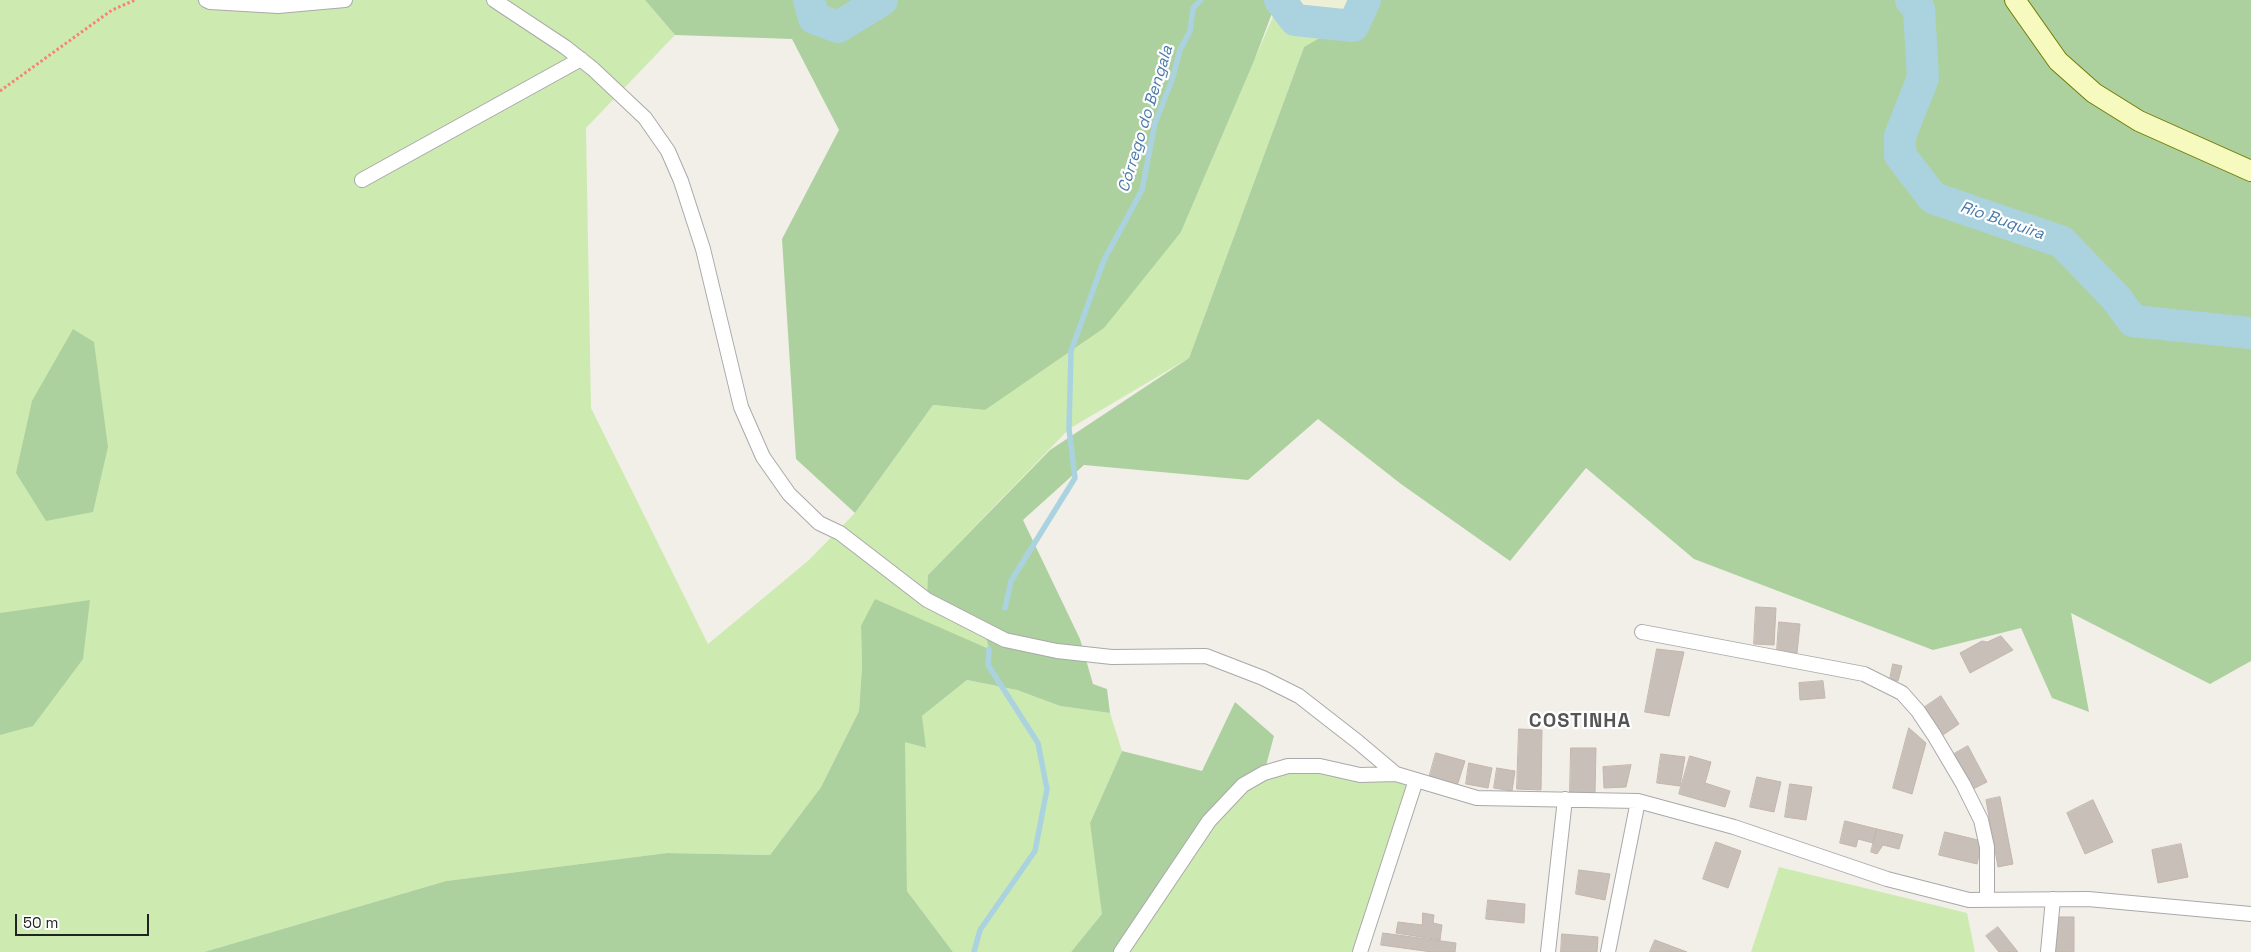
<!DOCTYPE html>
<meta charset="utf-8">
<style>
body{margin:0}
#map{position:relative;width:2251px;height:952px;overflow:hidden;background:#f2efe9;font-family:"Space Grotesk",sans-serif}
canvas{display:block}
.scale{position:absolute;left:15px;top:914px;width:134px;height:22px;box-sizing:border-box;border:2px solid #222;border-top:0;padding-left:6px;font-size:15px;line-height:18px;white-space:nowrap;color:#222;-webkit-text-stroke:4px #fff;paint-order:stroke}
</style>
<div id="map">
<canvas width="2251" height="952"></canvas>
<div class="scale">50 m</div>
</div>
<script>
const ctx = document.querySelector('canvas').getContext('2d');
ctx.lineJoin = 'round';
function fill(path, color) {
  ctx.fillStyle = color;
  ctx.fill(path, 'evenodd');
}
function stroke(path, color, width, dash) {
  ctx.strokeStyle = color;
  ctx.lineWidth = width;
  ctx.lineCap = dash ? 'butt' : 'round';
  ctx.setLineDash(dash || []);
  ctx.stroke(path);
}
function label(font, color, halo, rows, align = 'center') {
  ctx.font = font + ' "Space Grotesk",sans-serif';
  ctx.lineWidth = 4.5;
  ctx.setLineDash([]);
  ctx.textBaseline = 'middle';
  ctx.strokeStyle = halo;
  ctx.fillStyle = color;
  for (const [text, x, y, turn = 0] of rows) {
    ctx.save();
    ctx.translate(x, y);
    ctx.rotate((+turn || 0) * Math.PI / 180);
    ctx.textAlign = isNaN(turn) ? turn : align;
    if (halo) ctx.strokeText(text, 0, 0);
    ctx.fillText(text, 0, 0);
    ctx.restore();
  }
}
fill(new Path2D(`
 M1280,0H1365L1353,26L1295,20Z`), '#eef0d5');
fill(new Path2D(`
 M0,0H645L675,35L586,128L591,408L708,644L809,560L855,513L933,405L985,410L1181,232L1280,0L1295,20L1353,26L1304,47L1189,358L1069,429L928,575L985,629L989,649L957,636L861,626L862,667L859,711L821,787L770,855L667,853L446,881L204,952H0Z
 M967,680L1017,690L1060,706L1110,713L1122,751L1090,823L1103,914L1071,952H953L907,891L904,741L925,748L922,716Z
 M1288,766L1416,780L1360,952H1121L1243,785Z
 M1779,867L1967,913L1975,952H1751Z`), '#cdebb0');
fill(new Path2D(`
 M645,0H1277L1254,61L1181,232L1104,328L985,410L933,405L855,513L796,459L782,239L839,130L792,39L675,35Z
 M1365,0H2251V177L2179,148L2251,182V661L2210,684L2071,613L2089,712L2052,698L2021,628L1933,650L1694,559L1586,468L1510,561L1401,484L1318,419L1248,480L1084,465L1023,520L1080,639L1093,684L1107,689L1110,713L1060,706L1017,690L967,680L922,716L926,748L905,742L907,891L953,952H204L446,881L667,853L770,855L821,787L859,711L862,667L861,626L875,599L989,649L984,629L927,600L928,575L1050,450L1189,358L1304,47L1358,16Z
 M73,329L94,342L108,447L93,512L46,521L16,473L32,401Z
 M90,600L83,659L33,726L0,735V613Z
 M1235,702L1274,736L1264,773L1243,785L1121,952H1071L1102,914L1090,823L1122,751L1202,771Z`), '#add19e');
stroke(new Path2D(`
 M1005,608L1011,581L1075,478L1069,429L1071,351L1104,260L1142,190L1155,123L1172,80L1180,50L1190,31L1193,8L1201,0
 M974,952L980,930L1035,851L1047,789L1038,743L988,665L989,649`), '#aad3df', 5.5);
stroke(new Path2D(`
 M809,0L814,18L838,27L882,0
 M1280,0L1295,20L1353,26L1365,0
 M1911,0L1919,9L1923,78L1900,136V155L1933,198L2062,242L2116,298L2133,321L2251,333`), '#aad3df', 32);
const building = new Path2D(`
 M1756,607L1776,608L1774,645L1754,644Z
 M1779,622L1800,624L1797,653L1777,651Z
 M2001,636L2013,650L1970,673L1960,653L1982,641L1987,642Z
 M1657,649L1684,652L1669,716L1645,712Z
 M1893,664L1902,666L1898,681L1890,679Z
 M1823,681L1825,698L1800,700L1799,683Z
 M1941,696L1959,724L1940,737L1922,709Z
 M1909,728L1926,743L1912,794L1893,788Z
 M1519,729L1542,730L1541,790L1517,789Z
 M1968,746L1987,782L1973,789L1954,754Z
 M1571,748H1596L1595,793L1570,792Z
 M1436,753L1465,761L1457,786L1429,778Z
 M1661,754L1685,757L1680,786L1657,783Z
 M1690,756L1711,762L1705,783L1730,791L1725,807L1679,794Z
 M1469,763L1492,768L1488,788L1466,784Z
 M1631,765L1626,787L1604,788L1603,767Z
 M1497,768L1515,771L1512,791L1494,788Z
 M1757,777L1781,782L1774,812L1750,807Z
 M1790,784L1812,787L1806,820L1785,817Z
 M2000,797L2013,864L1998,867L1986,800Z
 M2093,800L2113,842L2085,854L2067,813Z
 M1845,821L1877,829L1873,843L1858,839L1856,847L1840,843Z
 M1877,829L1903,835L1899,849L1883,845L1877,854L1871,852Z
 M1945,832L1982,841L1977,864L1939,855Z
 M1716,842L1741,851L1728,888L1703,879Z
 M2181,844L2188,877L2158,883L2152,850Z
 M1579,870L1610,874L1605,900L1576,894Z
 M1488,900L1525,904L1524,923L1486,919Z
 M1423,913L1434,915L1433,923L1442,925L1440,940L1396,933L1398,922L1422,925Z
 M2056,917H2074V952H2056Z
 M1998,927L2018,952H1999L1986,936Z
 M1383,933L1456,943L1455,952H1432L1381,945Z
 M1562,934L1598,937L1597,952H1561Z
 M1655,940L1687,952H1650Z`);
fill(building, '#c7bfb8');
stroke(building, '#c4b6ab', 1);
const minor = new Path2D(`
 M206,0L210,2L278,6L345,0
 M494,0L565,47L593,69L645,118L668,151L681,181L703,249L741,407L763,457L789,494L819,523L840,533L927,600L1005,640L1057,651L1112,657L1206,656L1263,678L1299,696L1358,742L1396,774L1477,798L1638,801L1734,827L1887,879L1969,900L2088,899L2251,914
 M362,180L581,59
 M1642,632L1864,674L1902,693L1918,711L1934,735L1963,784L1981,820L1987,847V900
 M1121,952L1209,821L1243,785L1264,773L1288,766H1320L1360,775L1396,774
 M1360,952L1416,780
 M1548,952L1565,799
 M1608,952L1638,801
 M2048,952L2053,899`);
const secondary = new Path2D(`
 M2015,0L2058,61L2094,93L2139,121L2251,171`);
stroke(minor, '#a9a9a9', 16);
stroke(secondary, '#707d05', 22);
stroke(new Path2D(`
 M0,91L112,10L135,0`), '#fa8072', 3, [2.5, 2.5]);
stroke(minor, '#fff', 14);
stroke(secondary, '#f7fabf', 20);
label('italic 16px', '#4a7aab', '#fff', [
 ["Córrego do Bengala",1146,119,-73],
 ["Rio Buquira",2002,221,19]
]);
ctx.letterSpacing = '1px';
label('bold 20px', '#555', '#fff', [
 ["COSTINHA",1580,722]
]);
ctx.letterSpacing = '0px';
</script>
